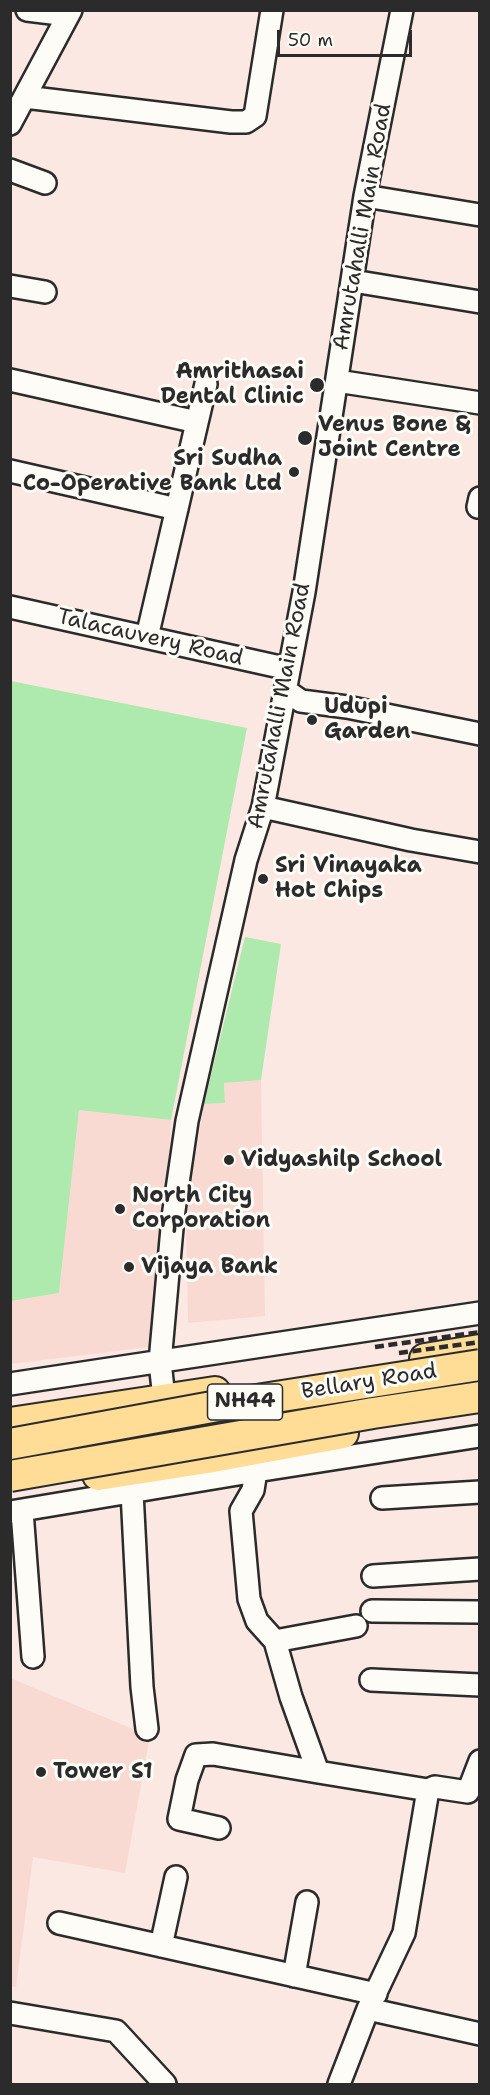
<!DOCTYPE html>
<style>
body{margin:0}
#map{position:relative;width:490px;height:2095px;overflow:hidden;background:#fbe8e2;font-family:"Shantell Sans",sans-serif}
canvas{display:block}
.frame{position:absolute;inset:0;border:12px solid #2b2b2b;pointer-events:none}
.scale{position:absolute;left:277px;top:30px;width:135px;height:27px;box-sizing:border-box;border:3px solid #2b2b2b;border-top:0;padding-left:8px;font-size:18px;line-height:21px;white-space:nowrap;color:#2b2b2b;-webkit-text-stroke:4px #fdfcf7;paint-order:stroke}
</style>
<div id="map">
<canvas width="490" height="2095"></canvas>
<div class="frame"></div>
<div class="scale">50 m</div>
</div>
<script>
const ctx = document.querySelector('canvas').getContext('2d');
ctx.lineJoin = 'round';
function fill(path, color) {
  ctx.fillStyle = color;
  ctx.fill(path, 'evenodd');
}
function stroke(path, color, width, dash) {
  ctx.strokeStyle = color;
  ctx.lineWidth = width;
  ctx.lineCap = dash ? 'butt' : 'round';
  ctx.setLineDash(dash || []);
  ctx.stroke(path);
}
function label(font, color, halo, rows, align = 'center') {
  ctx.font = font + ' "Shantell Sans",sans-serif';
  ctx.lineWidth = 6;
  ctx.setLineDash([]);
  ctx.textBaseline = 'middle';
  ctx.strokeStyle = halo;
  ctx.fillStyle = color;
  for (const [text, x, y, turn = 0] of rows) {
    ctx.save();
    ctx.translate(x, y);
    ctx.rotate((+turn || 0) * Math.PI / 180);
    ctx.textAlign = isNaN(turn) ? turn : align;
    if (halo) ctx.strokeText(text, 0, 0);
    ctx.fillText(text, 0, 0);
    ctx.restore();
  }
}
fill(new Path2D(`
 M261,1080L265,1316L188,1323L186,1216L204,1104L225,1103L224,1083Z
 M79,1109L171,1120L157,1346L11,1364V1301L59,1293Z
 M10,1678L150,1736L125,1873L33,1857L16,1987L10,1986Z`), '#f9dad3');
fill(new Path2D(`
 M11,681L247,728L171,1120L79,1110L59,1293L11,1301Z
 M245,937L281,944L261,1080L224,1083L225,1103L204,1104Z`), '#aee9ae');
const minor = new Path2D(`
 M27,10L68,15
 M25,97L231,122H246L255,116L272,10
 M10,124L71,10
 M10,170L45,183
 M365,196L480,215
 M353,281L480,302
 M10,286L45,292
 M10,380L197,422
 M337,381L480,403
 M10,471L177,509
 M478,507L480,498
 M10,607L289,669
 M147,637L206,384
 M285,690L301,701L347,707L480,734
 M263,807L411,840L480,852
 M10,1384L480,1313
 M171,1462L160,1362L173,1217L187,1121L246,860L263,807L304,592L365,196L402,10
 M256,1471L253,1490L241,1511L249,1599L257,1621L275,1641L291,1697L318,1772L428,1790
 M132,1492L142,1687L147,1729
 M382,1498L480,1492
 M22,1511L33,1657
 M10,1512L256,1471L480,1436
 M373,1576L480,1569
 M372,1611L480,1612
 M275,1641L356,1626
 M371,1680L480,1685
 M219,1828L179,1819L187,1780L196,1755L213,1754L318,1772
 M59,1923L376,1994
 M161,1946L176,1877
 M294,1976L307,1902
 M368,2009L480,2034
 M10,2013L116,2031L165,2084
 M339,2084L368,2009L404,1933L428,1790L435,1787L468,1792L480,1761`);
const highway = new Path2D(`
 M425,1359L480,1350
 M10,1423L215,1392
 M98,1475L207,1458L343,1433`);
stroke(minor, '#2b2b2b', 26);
stroke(highway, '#2b2b2b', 34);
stroke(minor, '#fdfcf7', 21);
stroke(highway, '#ffdd96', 30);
stroke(new Path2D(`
 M375,1347L480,1332
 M399,1353L480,1342`), '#2b2b2b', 4.5, [9, 4.5]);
const highwayBridge = new Path2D(`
 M10,1444L212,1407L480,1365
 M10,1476L373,1413L480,1397`);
stroke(highwayBridge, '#2b2b2b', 34, []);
stroke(highwayBridge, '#ffdd96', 30);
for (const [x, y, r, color] of [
 [317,385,8,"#2b2b2b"],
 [305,438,8,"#2b2b2b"],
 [294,472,6,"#2b2b2b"],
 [312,720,6,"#2b2b2b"],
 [263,879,6,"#2b2b2b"],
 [229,1160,6,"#2b2b2b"],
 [120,1209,6,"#2b2b2b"],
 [129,1267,6,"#2b2b2b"],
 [41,1772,6,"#2b2b2b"]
]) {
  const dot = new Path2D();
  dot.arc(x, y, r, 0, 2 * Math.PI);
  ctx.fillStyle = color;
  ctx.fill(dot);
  stroke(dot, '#fdfcf7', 2);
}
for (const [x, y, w] of [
 [245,1402,75]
]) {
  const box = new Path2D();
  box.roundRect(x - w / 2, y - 18, w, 36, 4.5);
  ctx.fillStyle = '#fdfcf7';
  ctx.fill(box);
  stroke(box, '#2b2b2b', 1.5);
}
label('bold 21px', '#2b2b2b', null, [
 ["NH44",245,1402]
]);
label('22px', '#2b2b2b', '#fdfcf7', [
 ["Amrutahalli Main Road",363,227,-80],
 ["Talacauvery Road",150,638,13],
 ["Amrutahalli Main Road",280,706,-79],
 ["Bellary Road",369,1382,-9]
]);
label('bold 22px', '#2b2b2b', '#fdfcf7', [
 ["Amrithasai",304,372,"right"],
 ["Dental Clinic",304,397,"right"],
 ["Venus Bone &",318,425],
 ["Joint Centre",318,450],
 ["Sri Sudha",282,459,"right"],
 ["Co-Operative Bank Ltd",282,484,"right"],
 ["Udupi",324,707],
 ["Garden",324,732],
 ["Sri Vinayaka",275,866],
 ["Hot Chips",275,891],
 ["Vidyashilp School",241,1160],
 ["North City",132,1196],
 ["Corporation",132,1221],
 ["Vijaya Bank",141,1267],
 ["Tower S1",53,1772]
], 'left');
</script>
